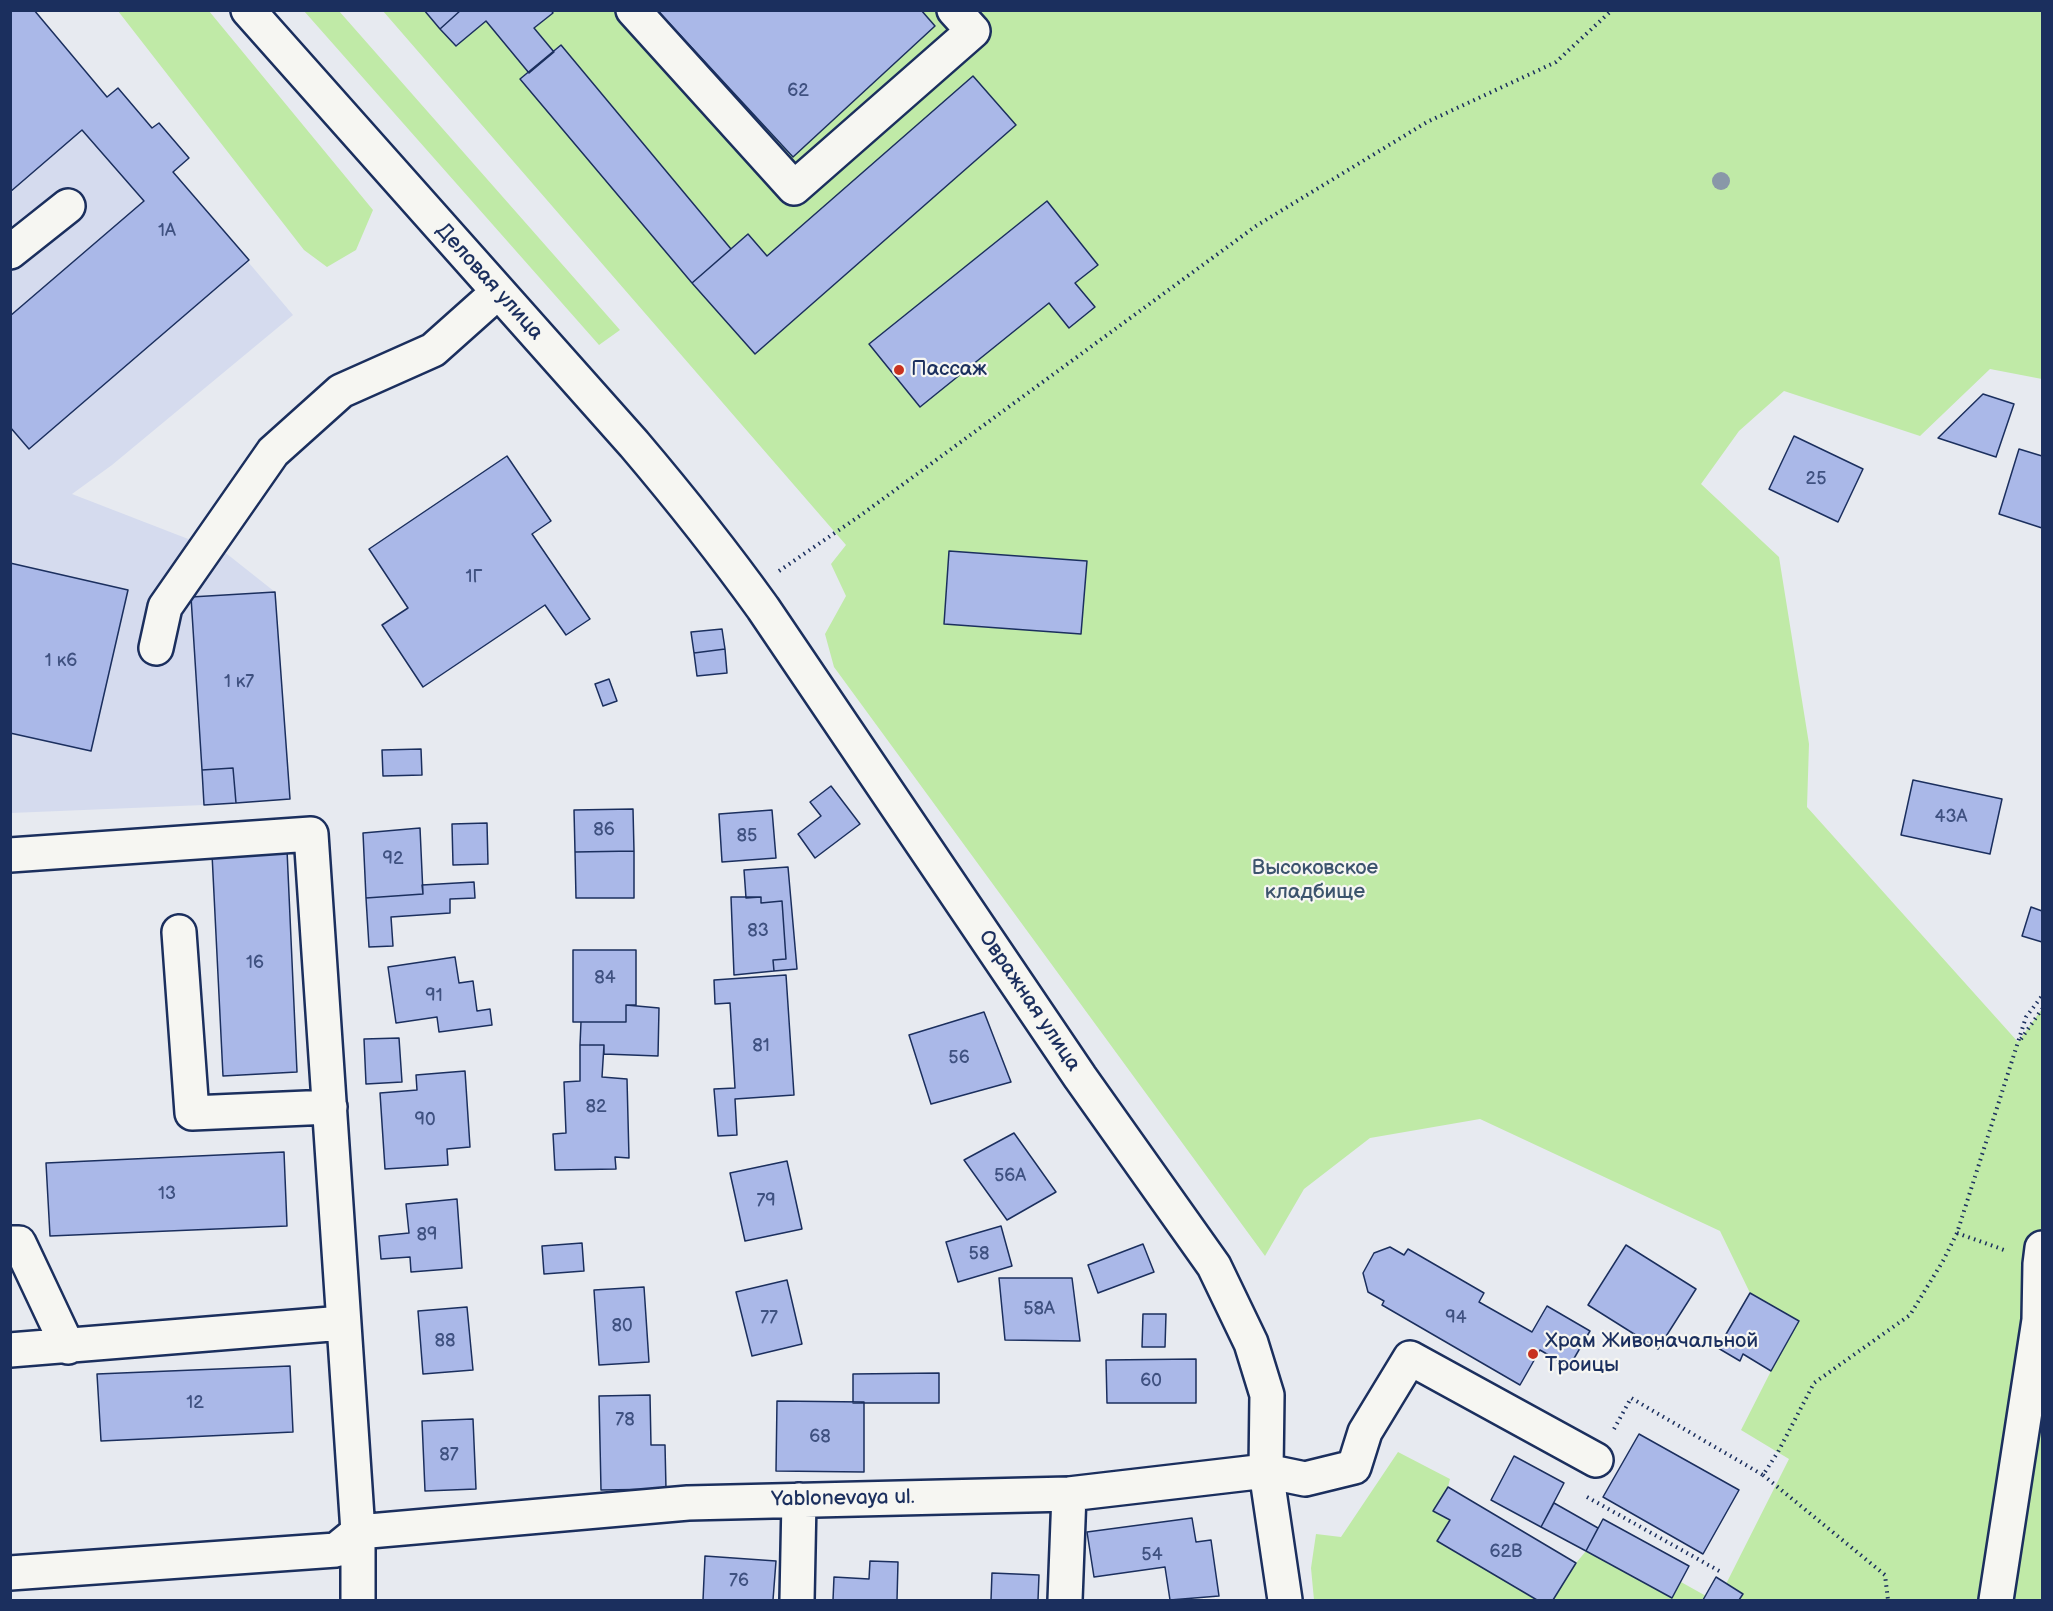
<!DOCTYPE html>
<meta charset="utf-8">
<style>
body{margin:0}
#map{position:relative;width:2053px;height:1611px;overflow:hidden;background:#e7eaf0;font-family:"Balsamiq Sans",sans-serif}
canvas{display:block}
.frame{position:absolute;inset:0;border:12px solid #1b2f5e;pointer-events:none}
</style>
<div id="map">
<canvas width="2053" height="1611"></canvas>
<div class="frame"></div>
</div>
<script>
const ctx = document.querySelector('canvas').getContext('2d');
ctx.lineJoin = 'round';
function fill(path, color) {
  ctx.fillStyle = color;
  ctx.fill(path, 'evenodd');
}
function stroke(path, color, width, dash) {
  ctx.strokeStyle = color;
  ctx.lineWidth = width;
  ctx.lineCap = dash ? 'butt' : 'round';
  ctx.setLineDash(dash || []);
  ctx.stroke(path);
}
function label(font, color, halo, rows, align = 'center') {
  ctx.font = font + ' "Balsamiq Sans",sans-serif';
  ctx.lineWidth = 4.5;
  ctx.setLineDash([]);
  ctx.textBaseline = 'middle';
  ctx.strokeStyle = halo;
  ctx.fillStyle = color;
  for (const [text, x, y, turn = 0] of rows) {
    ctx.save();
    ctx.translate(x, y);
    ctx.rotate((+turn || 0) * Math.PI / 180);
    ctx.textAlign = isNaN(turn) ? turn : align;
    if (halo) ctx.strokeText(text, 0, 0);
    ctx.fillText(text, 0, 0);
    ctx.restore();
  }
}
fill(new Path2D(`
 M10,11H34L107,97L118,88L152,128L159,123L189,158L173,173L293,315L112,465L72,494L227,554L275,592L290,799L204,805L11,813Z`), '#d5dbee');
fill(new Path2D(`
 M118,11H209L373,210L356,250L327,267L304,250Z
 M304,11H339L620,330L599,345Z
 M383,11H2042V379L1990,369L1920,436L1784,391L1739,431L1701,484L1779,557L1809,744L1807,807L2018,1042L2042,1009V1600H1739L1743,1594L1726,1584L1789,1459L1741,1430L1771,1371L1798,1321L1750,1293L1720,1231L1480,1119L1370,1138L1304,1189L1265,1256L834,667L825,634L846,596L831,564L846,545Z
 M1398,1452L1450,1479L1448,1487L1434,1510L1450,1520L1437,1541L1537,1600H1314L1311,1568L1316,1534L1341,1537Z
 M1586,1551L1672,1598L1681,1582L1706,1596L1703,1600H1553L1576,1563Z`), '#c0eaa7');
const building = new Path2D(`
 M10,10H34L107,97L118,88L152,128L159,123L189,158L173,172L249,260L29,449L10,427V316L144,201L82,130L10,192Z
 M424,10H461L440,29Z
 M461,10H551L553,13L534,28L554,52L529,73L486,21L456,46L440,29Z
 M657,10H921L935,26L793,157Z
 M561,45L731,249L692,283L520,79Z
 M973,76L1016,125L755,354L692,283L748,234L767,256Z
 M1047,201L1098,265L1075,283L1095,307L1069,328L1049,303L920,407L869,344Z
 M1983,394L2014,404L1996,457L1938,438Z
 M1794,436L1863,469L1838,522L1769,489Z
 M2019,449L2042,456V528L1999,514Z
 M507,456L551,521L532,534L590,619L566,635L545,605L423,687L382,625L408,608L369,549Z
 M949,551L1087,561L1081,634L944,624Z
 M10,563L128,590L91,751L10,733Z
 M275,592L290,799L236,803L233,768L202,770L191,597Z
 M722,629L725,649L694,653L691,632Z
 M725,649L727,673L697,676L694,653Z
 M609,679L617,701L603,706L595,684Z
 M421,749L422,775L383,776L382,750Z
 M233,768L236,803L204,805L202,770Z
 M1913,780L2002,799L1990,854L1901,835Z
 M831,786L860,824L815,858L798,834L821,816L810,802Z
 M633,809L634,851L575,852L574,810Z
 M772,810L776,858L722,862L719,814Z
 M487,823L488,864L453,865L452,824Z
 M420,828L423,894L366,898L363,833Z
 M287,850L297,1072L223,1076L212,854Z
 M634,851V898H576L575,852Z
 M788,867L797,969L774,971L773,960L786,959L782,901L761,903V897L746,898L744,870Z
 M474,882L475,898L450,899V913L391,917L393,946L369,947L366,898L423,894L422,885Z
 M731,897H761V903L782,901L786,959L773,960L774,971L734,975Z
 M2031,907L2042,911V942L2022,936Z
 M573,950H636V1005H626V1022H573Z
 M455,957L459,983L473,981L477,1011L490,1009L492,1025L439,1032L437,1017L396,1023L388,967Z
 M786,975L794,1095L735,1099L737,1135L718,1136L714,1089L735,1088L730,1003L715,1004L714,980Z
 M626,1005L659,1008L658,1056L604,1054V1045H580L581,1022H626Z
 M984,1012L1011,1082L931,1104L909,1035Z
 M399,1038L402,1082L366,1084L364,1039Z
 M580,1045H604L602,1077L627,1079L629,1158L615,1157L616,1169L555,1170L553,1134L566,1133L564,1082L580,1081Z
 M465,1071L470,1147L447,1149L448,1165L385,1169L380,1093L417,1090L416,1075Z
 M1014,1133L1056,1192L1007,1220L964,1160Z
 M284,1152L287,1226L50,1236L46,1163Z
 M787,1161L802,1229L745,1241L730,1173Z
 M457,1199L462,1268L411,1272L410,1257L381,1259L379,1236L409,1233L406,1204Z
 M1001,1226L1012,1266L958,1282L946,1242Z
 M582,1243L584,1271L544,1274L542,1246Z
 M1143,1244L1154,1272L1098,1293L1088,1265Z
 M1626,1245L1696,1289L1658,1349L1588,1305Z
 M1390,1247L1404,1255L1408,1249L1484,1293L1479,1302L1532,1332L1547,1306L1590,1331L1569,1367L1540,1350L1520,1385L1382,1305L1384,1301L1368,1292L1363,1273L1374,1253Z
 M999,1278H1072L1080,1341L1005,1340Z
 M787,1280L802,1344L752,1356L736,1292Z
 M644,1287L649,1362L599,1365L594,1290Z
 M1750,1293L1799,1321L1771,1371L1743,1354L1740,1361L1718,1348Z
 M467,1307L473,1370L423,1374L418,1311Z
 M1143,1314H1166L1165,1347H1142Z
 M1196,1359V1403H1107L1106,1360Z
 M290,1366L293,1432L101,1441L97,1374Z
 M939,1373V1403H853V1374Z
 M650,1395L651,1445H665L666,1489L601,1490L599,1396Z
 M777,1401L864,1402V1472L776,1471Z
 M473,1419L476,1489L425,1491L422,1421Z
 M1639,1434L1739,1490L1703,1554L1603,1497Z
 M1514,1456L1564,1483L1541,1527L1491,1500Z
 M1448,1487L1576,1563L1553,1600H1537L1437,1541L1450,1520L1433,1511Z
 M1554,1503L1598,1528L1586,1551L1541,1527Z
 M1192,1518L1196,1542L1211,1540L1219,1596L1170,1600L1165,1567L1094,1577L1087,1532Z
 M1603,1519L1689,1566L1672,1598L1586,1551Z
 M705,1556L776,1561L773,1600H703Z
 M870,1561L898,1562L897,1600H833L834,1577L869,1579Z
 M992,1573L1039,1575L1038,1600H991Z
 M1716,1577L1743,1594L1739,1600H1703Z`);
fill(building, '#aab8e8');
stroke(building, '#1b2f5e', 1.5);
const minor = new Path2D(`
 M248,10L634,444C679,497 722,551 763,608L1080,1077L1214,1266L1251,1343L1267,1395L1266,1471L1285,1600
 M633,10L794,188L973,31L954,10
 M10,252L68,206
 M156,648L165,607L273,452L341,391L433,350L498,292
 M10,855L311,834L358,1532L336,1550L10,1573
 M179,932L192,1113L330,1107
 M10,1243H19L68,1347
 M10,1350L343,1323
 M358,1600V1532L688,1503L1069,1494L1266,1471L1305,1479L1354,1467L1365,1432L1410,1358L1596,1460
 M797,1600L799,1500
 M1065,1600L1069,1494
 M1996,1600L2039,1320L2040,1264L2042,1248`);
stroke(minor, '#1b2f5e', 38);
stroke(new Path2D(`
 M779,571L861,515L1256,226L1427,122L1556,62L1612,10
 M2021,1039L2042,1009
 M1957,1233L2007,1251
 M1614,1429L1631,1398L1763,1475L1778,1452L1814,1383L1910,1315L1943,1261L1957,1233L2026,1017L2042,996
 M1763,1475L1885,1575L1888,1600
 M1587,1497L1721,1572`), '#1b2f5e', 4, [1.5, 4.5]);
stroke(minor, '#f6f6f2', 33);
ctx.fillStyle = '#8998a8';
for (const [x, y] of [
 [1721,181]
]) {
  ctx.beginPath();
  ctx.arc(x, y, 9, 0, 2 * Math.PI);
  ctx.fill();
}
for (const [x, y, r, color] of [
 [899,370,6,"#c8321e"],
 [1533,1354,6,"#c8321e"]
]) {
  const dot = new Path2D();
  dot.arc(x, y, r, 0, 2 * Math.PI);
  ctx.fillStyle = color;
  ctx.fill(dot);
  stroke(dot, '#f6f6f2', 2);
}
label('18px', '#3f5180', null, [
 ["62",798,91],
 ["1А",167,231],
 ["25",1816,479],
 ["1Г",474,577],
 ["1 к6",61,661],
 ["1 к7",239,682],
 ["43А",1951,817],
 ["86",604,830],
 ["85",747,836],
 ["92",393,859],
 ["83",758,931],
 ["16",255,963],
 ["84",605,978],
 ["91",434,996],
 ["81",761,1046],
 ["56",959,1058],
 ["82",596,1107],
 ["90",425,1120],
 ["56А",1010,1176],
 ["13",167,1194],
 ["79",766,1201],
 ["89",427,1235],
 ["58",979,1254],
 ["58А",1039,1309],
 ["77",769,1318],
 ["94",1456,1318],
 ["80",622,1326],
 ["88",445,1341],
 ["60",1151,1381],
 ["12",195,1403],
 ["78",625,1420],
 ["68",820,1437],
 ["87",449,1455],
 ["62В",1506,1552],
 ["54",1152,1555],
 ["76",739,1581]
]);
label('21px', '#1b2f5e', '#f6f6f2', [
 ["Деловая улица",489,282,48],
 ["Овражная улица",1029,1001,56],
 ["Yablonevaya ul.",843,1499,-1]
]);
label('21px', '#1b2f5e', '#f6f6f2', [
 ["Пассаж",911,370],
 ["Храм Живоначальной",1545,1342],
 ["Троицы",1545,1366]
], 'left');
label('21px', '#3c546d', '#f6f6f2', [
 ["Высоковское",1315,869],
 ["кладбище",1315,893]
]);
</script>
